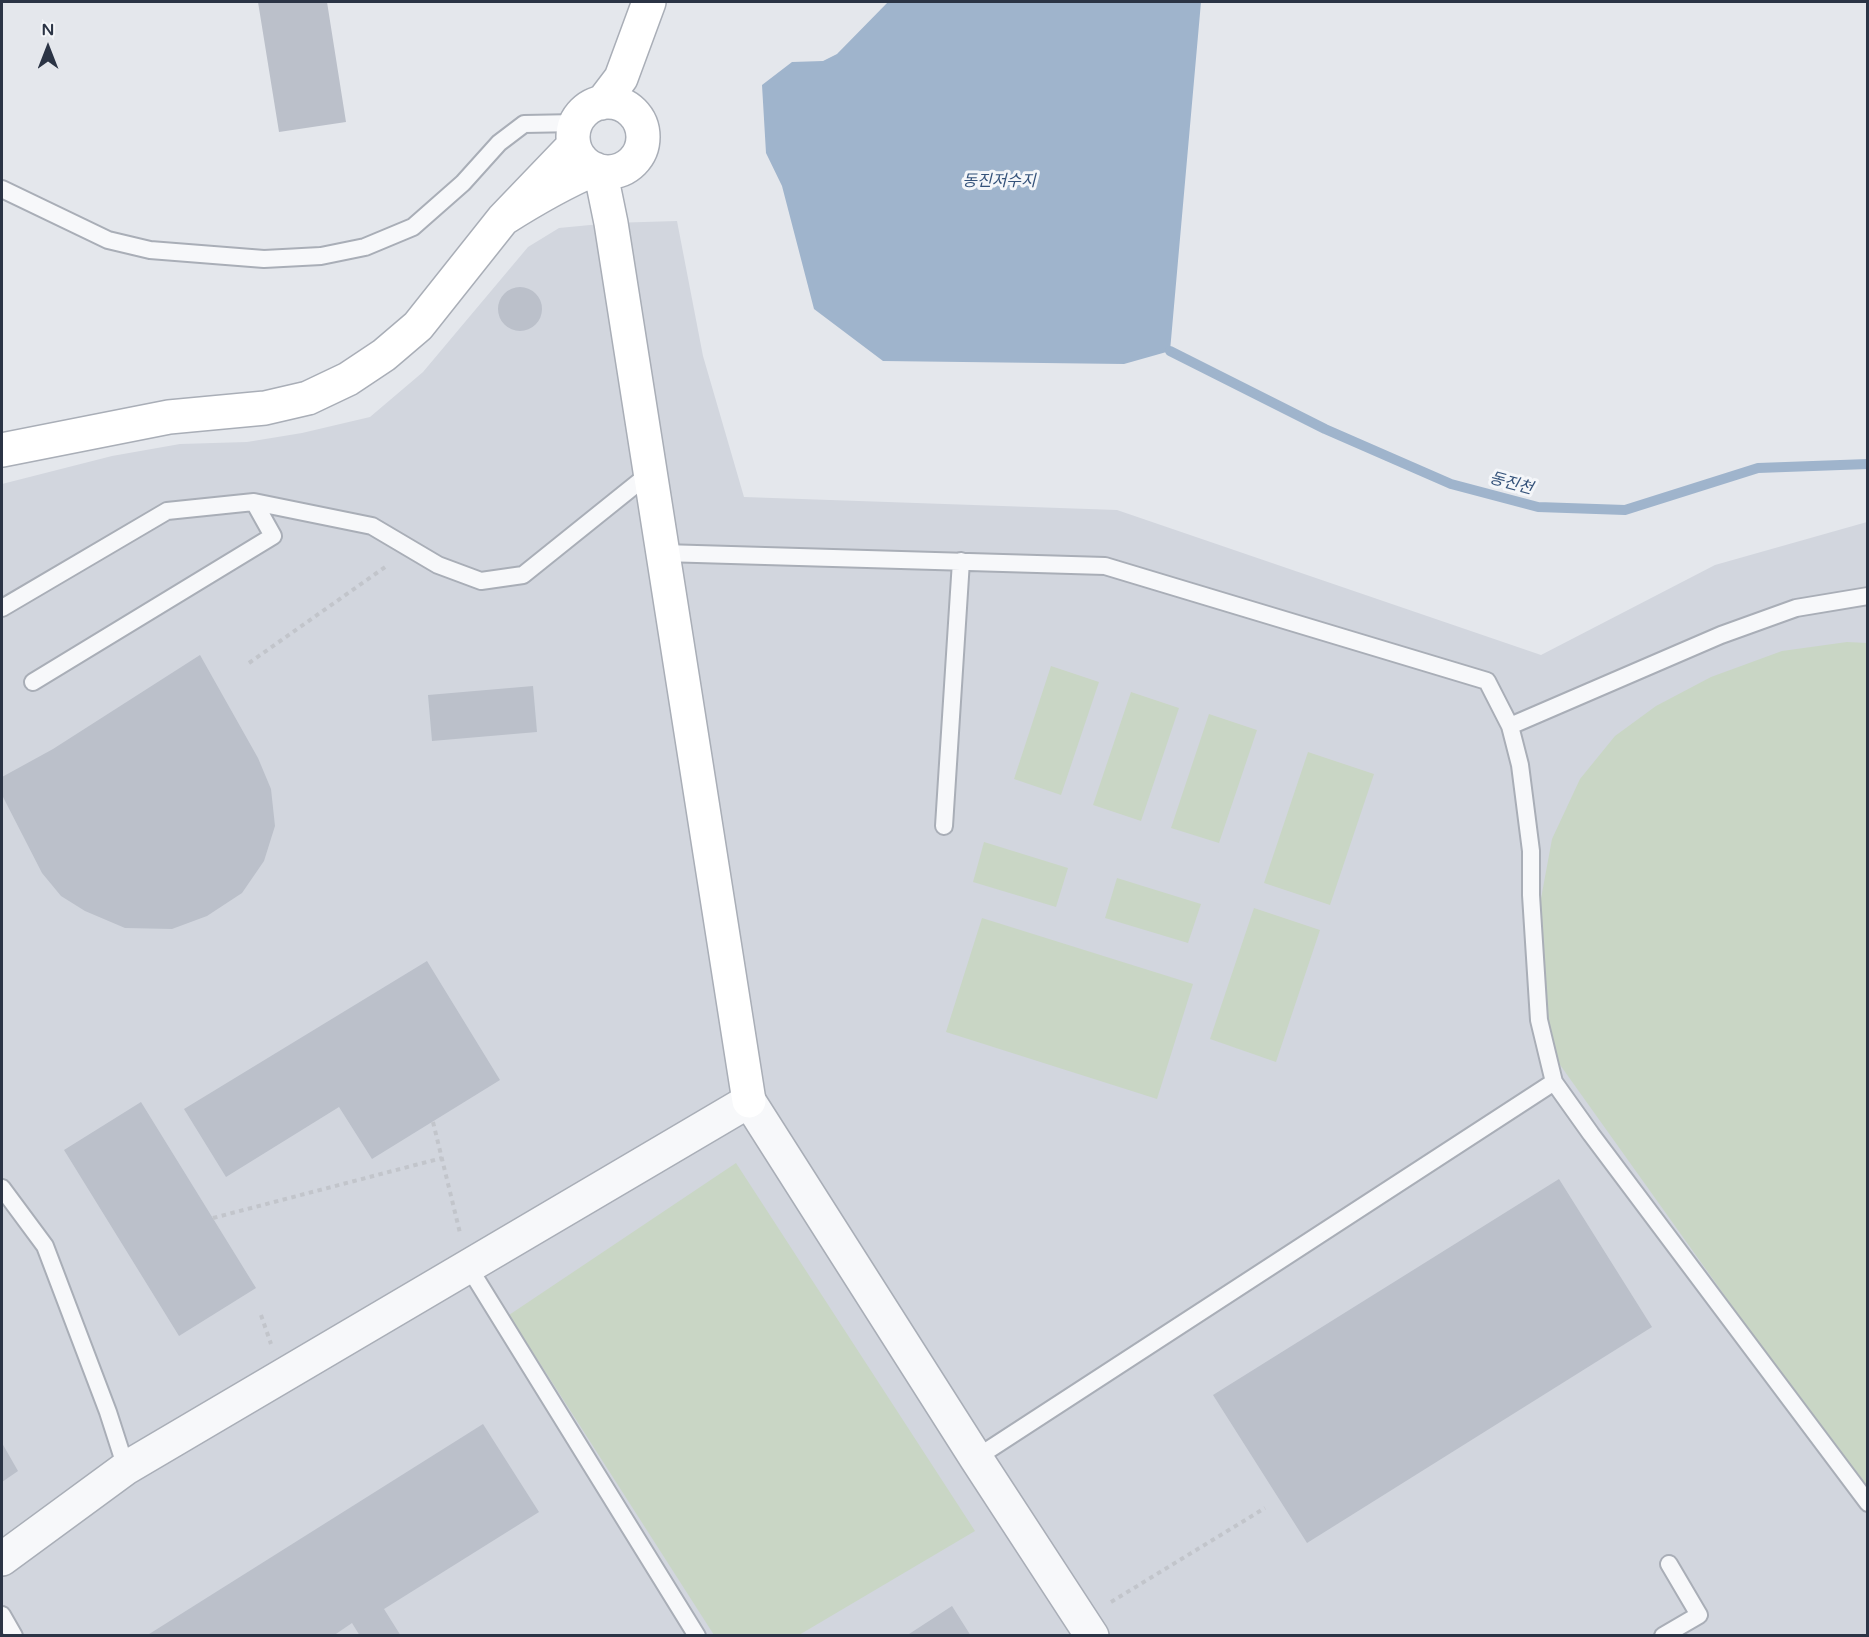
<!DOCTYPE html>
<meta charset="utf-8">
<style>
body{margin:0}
#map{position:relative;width:1869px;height:1637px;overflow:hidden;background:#e4e7ec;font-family:"Varela Round",sans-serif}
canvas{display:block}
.frame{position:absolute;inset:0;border:3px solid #2b3445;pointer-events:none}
.north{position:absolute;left:18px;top:18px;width:60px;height:60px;-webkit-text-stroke:4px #f4f6f9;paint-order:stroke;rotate:0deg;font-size:16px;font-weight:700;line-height:24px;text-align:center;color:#2b3445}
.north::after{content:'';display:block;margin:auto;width:21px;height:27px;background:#2b3445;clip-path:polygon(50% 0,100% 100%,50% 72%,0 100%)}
</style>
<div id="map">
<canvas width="1869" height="1637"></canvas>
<div class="frame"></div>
<div class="north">N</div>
</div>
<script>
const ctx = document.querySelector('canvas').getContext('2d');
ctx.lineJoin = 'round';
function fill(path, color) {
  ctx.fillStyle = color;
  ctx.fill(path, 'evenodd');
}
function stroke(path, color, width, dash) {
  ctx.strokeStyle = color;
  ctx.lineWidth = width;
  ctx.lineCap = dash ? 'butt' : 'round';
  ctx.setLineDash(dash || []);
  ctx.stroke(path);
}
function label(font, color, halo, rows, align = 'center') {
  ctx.font = font + ' "Varela Round","Noto Sans KR",sans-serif';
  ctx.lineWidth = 6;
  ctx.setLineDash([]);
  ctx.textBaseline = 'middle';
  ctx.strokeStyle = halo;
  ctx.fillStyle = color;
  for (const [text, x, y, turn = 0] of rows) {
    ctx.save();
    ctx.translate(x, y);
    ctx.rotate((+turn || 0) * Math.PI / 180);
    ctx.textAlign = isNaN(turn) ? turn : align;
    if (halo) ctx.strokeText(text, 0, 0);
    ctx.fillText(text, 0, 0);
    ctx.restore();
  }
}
fill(new Path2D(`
 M677,221L703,356L744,497L1117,510L1541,655L1715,565L1867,522V1635H2V484L112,456L180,444L247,442L302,433L370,417L423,372L528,247L559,228L611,223Z`), '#d2d6de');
fill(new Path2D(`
 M1847,642L1867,643V1495L1553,1055L1541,983L1540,904L1552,839L1580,779L1615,736L1656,706L1711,677L1782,651Z
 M1051,666L1099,682L1061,795L1014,779Z
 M1131,692L1179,708L1141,821L1093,805Z
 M1209,714L1257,730L1219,843L1171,828Z
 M1308,752L1374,774L1330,905L1264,883Z
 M984,842L1068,868L1056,907L973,882Z
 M1117,878L1201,904L1188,943L1105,918Z
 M1254,908L1320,930L1276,1062L1210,1039Z
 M982,918L1193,984L1157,1099L946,1032Z
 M736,1163L975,1531L799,1635H714L509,1315Z`), '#c9d6c5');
fill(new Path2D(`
 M888,2H1201L1170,351L1124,364L883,361L814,309L782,186L766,153L762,85L792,62L823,61L837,54Z`), '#9fb4cc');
stroke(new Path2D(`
 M1170,351L1325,429L1451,484L1538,507L1625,510L1758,468L1868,464`), '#9fb4cc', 10);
fill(new Path2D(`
 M258,2H327L346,122L279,132Z
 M498 309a22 22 0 1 1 44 0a22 22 0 1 1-44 0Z
 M200,655L258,758L271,789L275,826L264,861L242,893L207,916L172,929L125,928L85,911L61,896L42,873L2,795V777L53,749Z
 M533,686L537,732L432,741L428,695Z
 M427,961L500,1080L372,1159L339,1107L226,1177L184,1109Z
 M141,1102L256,1288L179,1336L64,1150Z
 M1559,1179L1652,1327L1307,1543L1213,1395Z
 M483,1424L539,1512L384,1609L401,1636H360L352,1623L333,1636H146Z
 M2,1443L18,1471L2,1482Z
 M952,1606L971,1636H906Z`), '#bbc0ca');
const lane = new Path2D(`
 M2,189L108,240L150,250L264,259L321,256L365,247L413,227L463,183L499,143L524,124L577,123
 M663,553L1105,566L1487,681L1510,726L1520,765L1531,851V895L1539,1020L1554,1082L1591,1134L1868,1503
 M2,608L167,511L254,502L372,526L438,565L481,581L523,575L650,473
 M33,682L273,536L254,502
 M1510,726L1721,635L1796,608L1868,596
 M944,826L961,561
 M2,1188L45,1246L108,1412L126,1468
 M468,1266L697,1636
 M976,1458L1554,1082
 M2,1615L14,1636
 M1663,1636L1699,1615L1669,1564`);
const street = new Path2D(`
 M2,1559L126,1468L749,1101L976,1458L1092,1636`);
const secondary = new Path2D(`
 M573 137a35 35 0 1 1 70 0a35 35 0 1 1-70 0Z
 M602,103L621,78L649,2
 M503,219C533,200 562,183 595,169L603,184L611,223L749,1101
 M2,450L169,417L265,408L308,398L348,379L384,355L418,326L503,219L574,145`);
stroke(lane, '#a9aeb7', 20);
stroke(street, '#a9aeb7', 36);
stroke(secondary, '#a9aeb7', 36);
stroke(new Path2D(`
 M249,663L388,565
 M433,1122L460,1233
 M213,1218L442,1158
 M261,1315L271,1344
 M1111,1602L1265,1508`), '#c2c5cb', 4, [4.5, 4.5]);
stroke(lane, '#f7f8fa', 16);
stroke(street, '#f7f8fa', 33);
stroke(secondary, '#fff', 33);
label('italic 16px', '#34527a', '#f4f6f9', [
 ["동진저수지",999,182],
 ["동진천",1511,484,15]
]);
</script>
